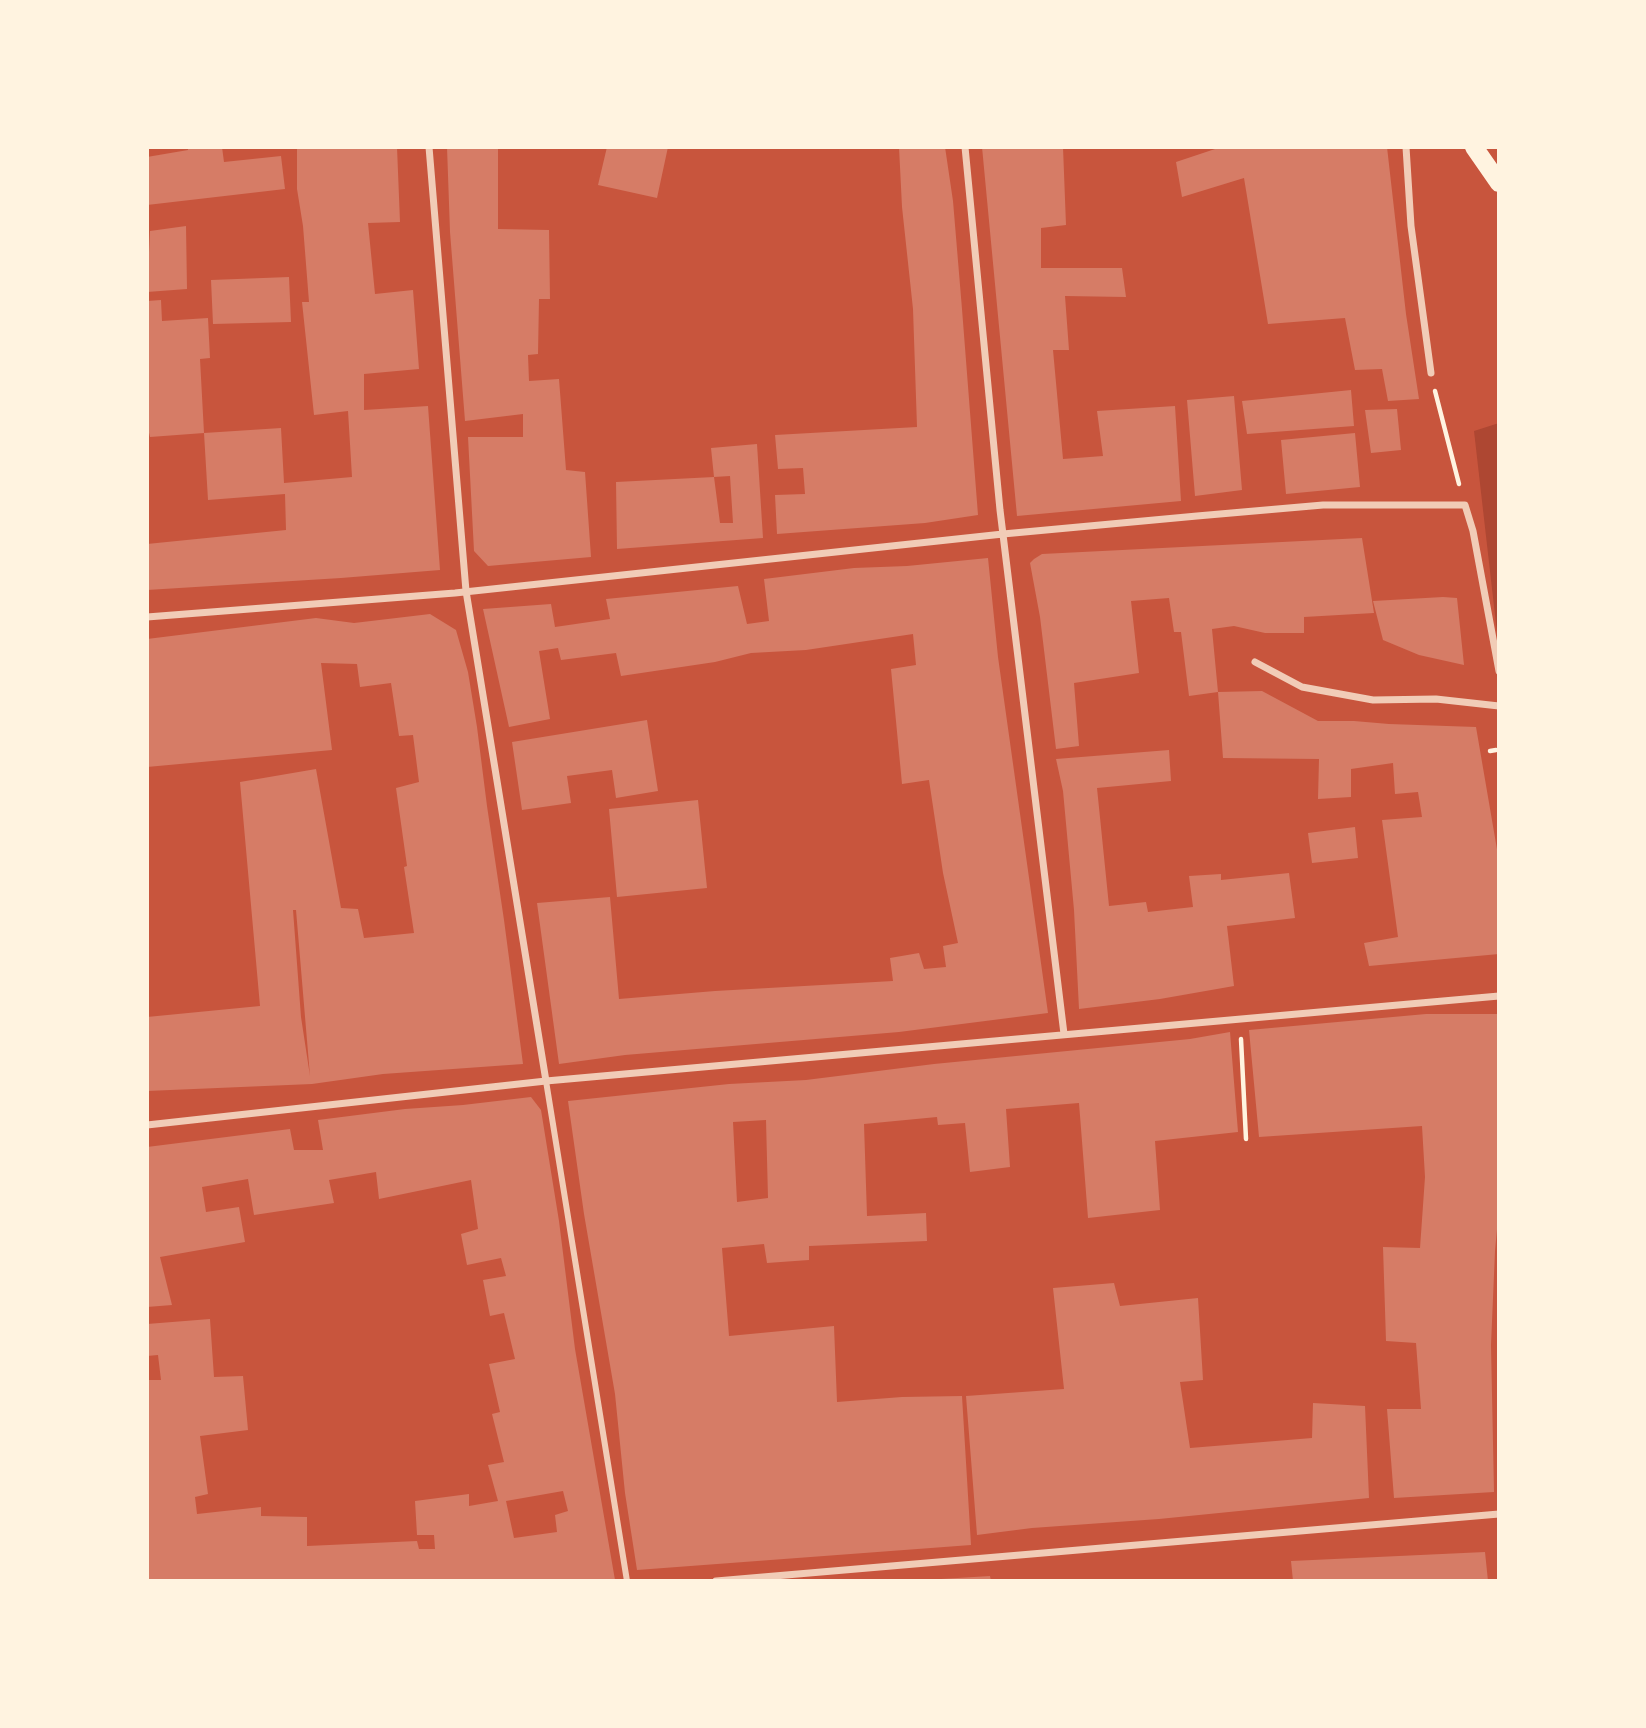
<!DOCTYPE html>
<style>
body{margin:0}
#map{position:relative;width:1646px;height:1728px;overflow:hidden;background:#c8553d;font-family:"Work Sans",sans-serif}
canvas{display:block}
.frame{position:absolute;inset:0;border:149px solid #fff3e0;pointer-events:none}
</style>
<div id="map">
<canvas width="1646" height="1728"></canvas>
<div class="frame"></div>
</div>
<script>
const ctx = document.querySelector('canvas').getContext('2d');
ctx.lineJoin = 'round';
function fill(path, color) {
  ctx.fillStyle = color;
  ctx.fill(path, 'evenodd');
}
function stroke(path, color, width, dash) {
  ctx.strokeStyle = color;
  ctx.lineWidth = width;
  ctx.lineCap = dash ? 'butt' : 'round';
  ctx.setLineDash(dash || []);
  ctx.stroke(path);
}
fill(new Path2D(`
 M1499,423V650L1474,431Z`), '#ae4732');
fill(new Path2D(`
 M188,147H222L224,162L281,156L285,189L147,205V157L188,150Z
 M297,147H397L400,222L368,223L375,294L413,290L419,369L364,374V410L428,406L440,570L341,578L147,590V544L286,530L285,494L208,500L204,433L281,428L284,483L352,477L348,411L314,415L302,302H309L303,226L297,189Z
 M447,147H498V229L549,230L550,299H539L538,354L528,355L529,381L559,379L566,470L585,472L591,557L488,566L474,551L468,437H523V414L465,421L450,232Z
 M607,147H668L657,198L598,185Z
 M899,147H945L953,201L962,309L978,515L925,523L777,534L775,495L805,494L803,468L778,469L775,435L917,427L913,309L902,207Z
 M982,147H1063L1066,225L1041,228V268H1122L1126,297L1065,296L1069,350H1053L1063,459L1103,456L1097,411L1175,406L1181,501L1017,516Z
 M1221,147H1387L1406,314L1419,399L1388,401L1382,369L1355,370L1345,318L1268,324L1244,178L1182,197L1176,162Z
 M186,226L187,289L147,292V252H149L150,231Z
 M289,277L291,322L213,324L211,280Z
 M161,300L162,321L208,318L210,358L200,359L204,433L150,437L147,424V301Z
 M1351,390L1354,426L1247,434L1242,401Z
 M1234,396L1242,490L1195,496L1187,400Z
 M1397,409L1401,450L1371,453L1365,410Z
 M1355,433L1360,487L1286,494L1281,440Z
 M757,444L763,538L617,549L616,482L714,477L720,523H733L730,476L714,477L711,448Z
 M1362,538L1374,613L1304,617V633H1265L1234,626L1212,629L1218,692L1262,691L1318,721H1354L1389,724L1476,727L1499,861V954L1369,966L1364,943L1398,937L1382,820L1422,817L1418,792L1395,794L1393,763L1351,769V797L1318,799L1319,759L1223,758L1218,692L1189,696L1181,632H1174L1169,598L1131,601L1139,673L1074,683L1079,746L1056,749L1040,617L1030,563L1034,559L1042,554Z
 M988,558L998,657L1048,1013L899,1032L625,1055L559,1064L537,903L610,897L619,999L715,991L893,981L890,958L919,953L924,969L946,967L943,946L958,943L943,873L929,780L902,784L891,669L916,665L913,634L806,650L751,653L715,662L621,676L616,653L561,660L558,648L539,651L550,719L509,727L483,609L551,604L555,627L610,619L606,599L738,586L747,624L769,621L764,579L854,568L907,566Z
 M1443,597L1457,598L1464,665L1419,655L1383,640L1373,601Z
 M430,614L456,630L468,672L477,727L487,806L504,920L523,1064L383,1074L312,1084L147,1091V1017L260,1006L240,782L316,769L341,908L358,909L364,938L414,933L404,867L407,866L396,788L419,782L413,735L399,736L391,683L360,687L357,664L321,663L332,750L147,767V639L316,618L354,623ZM293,910H296L310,1076L301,1017Z
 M647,720L658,791L616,798L612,770L567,776L571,803L522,810L512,742Z
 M1169,750L1171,781L1097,788L1109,906L1146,902L1148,912L1193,907L1189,876L1221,874V880L1289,873L1295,918L1227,926L1234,986L1160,999L1079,1009L1074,910L1063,791L1056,759Z
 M698,800L707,888L617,897L609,809Z
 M1355,827L1358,858L1312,863L1308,833Z
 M1426,1014H1499V1208L1495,1251L1491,1345L1494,1492L1394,1498L1387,1409H1421L1416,1343L1386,1341L1383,1247L1420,1248L1425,1177L1422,1126L1259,1137L1249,1030Z
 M1230,1032L1238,1132L1155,1141L1160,1210L1088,1218L1079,1103L1006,1109L1010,1167L970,1172L965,1123L938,1125L937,1117L864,1124L867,1216L926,1213L927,1241L809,1246V1260L767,1263L764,1244L722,1248L729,1336L834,1326L837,1402L902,1397L962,1396L971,1545L637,1570L625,1493L615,1394L584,1214L568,1101L729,1084L806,1080L934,1064L1190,1039ZM766,1120L768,1198L737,1202L733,1122Z
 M531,1097L541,1110L559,1221L575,1349L615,1580L147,1581V1380H161L158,1355L147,1356V1324L210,1319L214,1377L243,1376L248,1430L200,1436L208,1494L195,1497L197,1514L261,1507V1516L307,1517V1546L417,1541L419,1549H435L434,1535H417L415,1501L469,1494V1506L498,1501L488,1465L504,1462L492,1414L500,1412L489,1364L515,1359L504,1313L490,1316L483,1280L506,1276L501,1258L467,1265L461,1234L478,1229L471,1180L379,1199L376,1172L329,1180L334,1203L254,1215L248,1179L202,1187L206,1212L239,1207L245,1242L160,1257L172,1305L147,1307V1147L290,1129L294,1150H323L318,1120L405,1109L463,1105ZM563,1491L568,1511L555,1515L557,1532L514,1538L506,1501Z
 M1114,1283L1120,1306L1198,1298L1203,1380L1180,1382L1190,1448L1312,1438L1313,1403L1365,1406L1369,1498L1159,1519L1032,1528L977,1535L966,1396L1064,1389L1053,1288Z
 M1485,1552L1488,1581H1293L1291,1561Z
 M990,1576L991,1581H941V1579Z`), '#d67c66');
stroke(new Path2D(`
 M1435,391L1459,484
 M1490,751L1496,750
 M1241,1039L1246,1139`), '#fff3e0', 4.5);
stroke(new Path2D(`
 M546,1081L627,1581`), '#f1ccb7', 6);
stroke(new Path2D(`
 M429,147L466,591L546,1081
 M965,147L1000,510L1064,1034
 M1406,147L1411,226L1431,373
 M147,617L455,593L1003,534L1197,516L1323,505H1465L1473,531L1499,671
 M1255,662L1302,687L1373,700L1436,699L1499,706
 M147,1125L546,1081L1499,996
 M716,1581L1499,1514`), '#f1ccb7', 7);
stroke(new Path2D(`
 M1474,147L1499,183`), '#fff3e0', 18);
</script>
